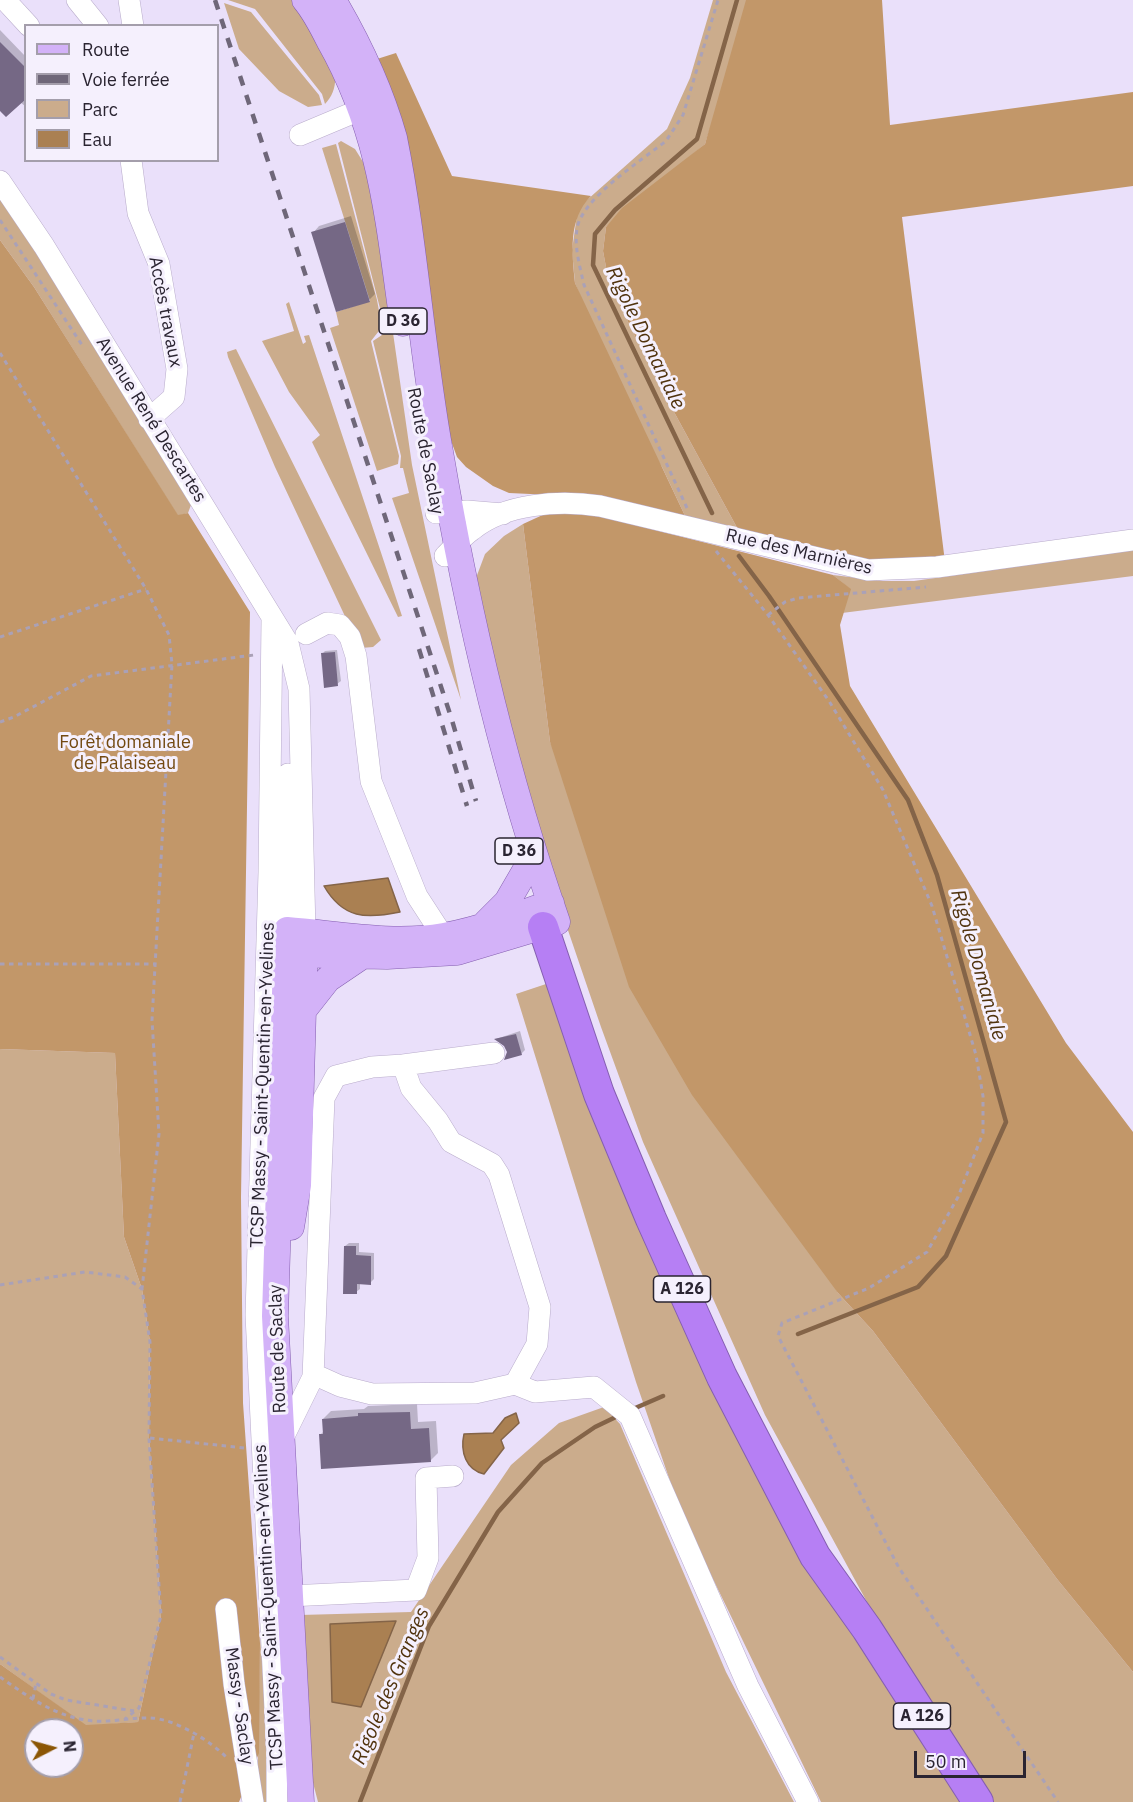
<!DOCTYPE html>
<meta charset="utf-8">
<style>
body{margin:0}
#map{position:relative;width:1133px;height:1802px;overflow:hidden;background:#eae0fa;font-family:"IBM Plex Sans",sans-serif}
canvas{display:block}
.legend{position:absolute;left:24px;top:24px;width:195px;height:138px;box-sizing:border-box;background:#f5f0fd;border:2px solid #a49eab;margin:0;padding:8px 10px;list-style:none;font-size:18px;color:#2a2431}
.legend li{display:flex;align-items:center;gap:12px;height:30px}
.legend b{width:30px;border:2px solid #a49eab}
.north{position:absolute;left:24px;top:1718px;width:60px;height:60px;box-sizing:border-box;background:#f5f0fd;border:2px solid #a49eab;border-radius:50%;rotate:84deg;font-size:16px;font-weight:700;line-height:24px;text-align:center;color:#2a2431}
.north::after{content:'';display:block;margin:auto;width:21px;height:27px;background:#8b5606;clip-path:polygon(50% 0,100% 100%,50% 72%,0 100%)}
.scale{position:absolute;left:914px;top:1751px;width:112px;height:27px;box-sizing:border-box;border:3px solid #2a2431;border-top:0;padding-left:8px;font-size:18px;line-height:21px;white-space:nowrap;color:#2a2431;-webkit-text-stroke:4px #f5f0fd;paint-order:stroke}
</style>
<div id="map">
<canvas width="1133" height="1802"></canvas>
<ul class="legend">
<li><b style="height:8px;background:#d3b2f8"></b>Route</li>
<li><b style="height:8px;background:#6f6779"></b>Voie ferrée</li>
<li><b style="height:16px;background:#cbac8c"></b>Parc</li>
<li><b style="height:16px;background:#aa8052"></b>Eau</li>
</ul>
<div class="north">N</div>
<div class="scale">50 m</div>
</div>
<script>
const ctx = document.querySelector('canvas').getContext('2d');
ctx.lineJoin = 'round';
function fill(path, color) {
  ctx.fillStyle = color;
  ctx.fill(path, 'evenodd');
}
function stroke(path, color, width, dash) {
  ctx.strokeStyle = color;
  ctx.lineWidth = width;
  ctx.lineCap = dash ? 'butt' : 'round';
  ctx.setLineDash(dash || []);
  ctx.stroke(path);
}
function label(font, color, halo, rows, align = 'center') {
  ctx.font = font + ' "IBM Plex Sans",sans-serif';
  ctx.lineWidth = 6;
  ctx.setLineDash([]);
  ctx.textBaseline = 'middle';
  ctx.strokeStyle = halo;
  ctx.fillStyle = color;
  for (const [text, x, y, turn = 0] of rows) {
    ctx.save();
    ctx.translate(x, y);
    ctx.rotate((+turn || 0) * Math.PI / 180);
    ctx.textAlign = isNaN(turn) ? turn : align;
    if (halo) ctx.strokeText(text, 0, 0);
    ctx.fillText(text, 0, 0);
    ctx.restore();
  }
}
fill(new Path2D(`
 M228,0H295C312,27 355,74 325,104L322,94L255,9Z
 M713,0H752L705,144L606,227L603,251L609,283L655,377L741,535L687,520L662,467L640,431L593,327L575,283L572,250L578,208L667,129L690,78Z
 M224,3L251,12L319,95L322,105L308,107L279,91L239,49Z
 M341,141L355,149L370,173L412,465L461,700L392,498L409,493L403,468H400L401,456L373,341L382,335L385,328L338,143Z
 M336,144L377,300L382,327L371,341L399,456L398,464L377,471L330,328L339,325L336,312L370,301L322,148Z
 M0,196L194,497L188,513L178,516L34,287L0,240Z
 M289,302L303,344L306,342L304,336L309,335L402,616L398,617L312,442L320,435L289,392L262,341L294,331L286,304Z
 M236,349L381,640L373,647L361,648L358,644L275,467L228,357L227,352Z
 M523,524L550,742L838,1293L873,1331L1057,1579L1133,1672V1802H993L938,1721L867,1602L765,1415L643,1142L601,1027L558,901L502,703L476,578L485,554L504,536Z
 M1133,550V576L842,613L850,589L833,575L883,581H914Z
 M549,983L700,1351L842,1619L960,1802H821L681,1513L636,1382L516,994Z
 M0,1049L115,1053L124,1237L142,1289L150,1342L149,1438L161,1615L138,1722L86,1726L0,1664Z
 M604,1407L620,1424L726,1672L794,1802H318L311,1775L300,1615L411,1612L511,1465L559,1423Z
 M260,1637L269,1747V1802H257Z`), '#cbac8c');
fill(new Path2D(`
 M746,0H882L890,125L1133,92V186L902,217L945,562L897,565L741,535L655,377L609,283L603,251L606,227L622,208L705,144Z
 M396,53L452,176L591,196C568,219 572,252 575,283L687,520L552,495L509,493L493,486L466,467L457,457L446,427L377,59Z
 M0,240L34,287L178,515L188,513L250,612L241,1197L243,1403L260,1643L259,1753L239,1802H0V1664L86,1725L138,1722L161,1615L149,1438L150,1342L142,1289L124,1237L115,1053L0,1049ZM36,1730H72V1766H36Z
 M580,511L833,575L851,589L840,625L850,686L1066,1043L1133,1132V1672L1057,1579L873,1331L838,1293L692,1095L629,987L550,742L523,524L547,513Z`), '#c29769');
const water = new Path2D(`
 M388,878L400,912C366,919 343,919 324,886Z
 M516,1413L519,1423L501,1440L504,1448L484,1474C466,1470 460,1452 464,1434L493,1433L505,1418Z
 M396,1621L361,1707L332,1702L330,1624Z`);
fill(water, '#aa8052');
stroke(water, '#846448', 1.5);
fill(new Path2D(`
 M0,30L26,57V107L20,102L0,107Z
 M351,216L375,294L369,300L313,233L319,226Z
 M337,650L341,681L337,684L322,654L325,651Z
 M520,1031L525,1050L521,1054L508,1052L506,1045L496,1039Z
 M349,1243H359V1252L374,1253V1279L370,1283H360V1289L356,1292L345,1246Z
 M417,1404L418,1422L436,1421L438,1453L430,1461L320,1435L324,1431L323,1419L331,1411L364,1409L368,1406Z`), '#0003');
stroke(new Path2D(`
 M712,513L593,265L595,234L615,210L697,139L737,0
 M739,556L769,596L908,800L937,875L1006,1122L946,1256L918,1287L798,1334
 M633,1409L663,1396
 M360,1802L429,1626L498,1512L542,1463L595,1427L620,1415`), '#846448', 4.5);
fill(new Path2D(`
 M0,42L26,68V99L6,117L0,111Z
 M345,222L370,302L336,312L311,232Z
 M335,652L338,686L324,688L321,653Z
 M516,1034L522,1055L504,1060L507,1052L504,1046L494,1039Z
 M344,1246H356V1255L371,1256V1285L357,1284V1294H343Z
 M410,1412L411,1429L429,1428L431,1462L321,1469L319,1434H323L322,1419L358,1416V1413Z`), '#756885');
const minor = new Path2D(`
 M5,0L29,26
 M77,0L98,26
 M129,0L133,26
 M300,135L362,109
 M131,160L138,213L159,264L177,369L174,397L149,419
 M0,181L44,246L288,643L299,689L305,931
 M436,513L467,511L503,514
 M445,556C454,547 462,537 472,530C505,503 560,500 600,506L868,570L937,567L1133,540
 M272,620L269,872L256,1315L277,1751V1802
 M306,634L327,623L340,625L350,637L356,656L371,781L417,896L443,936
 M287,930L288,774
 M403,1065L494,1053
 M313,1377L324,1098L336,1076L372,1067L403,1065L411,1088L438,1121L451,1142L492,1164L499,1175L540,1307L537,1344L515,1384
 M281,1442L313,1377H320L340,1386L372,1394L475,1393L515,1384L535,1392L594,1387L630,1416L748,1686L808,1802
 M289,1596L416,1590L428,1558L426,1478L453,1476
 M226,1609L234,1684L253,1802`);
const major = new Path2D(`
 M305,0C315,12 322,26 329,40C382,133 388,219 403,323
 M486,923L507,902L525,871
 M287,954L387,956L457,952L557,922C504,770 467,611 440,452C421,348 415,242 394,138C380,89 359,44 333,0
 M302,1012L328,979L362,956
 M291,1227L298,1185L305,940
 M301,1802L275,1316L287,930C338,934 393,945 444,936C481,929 516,916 551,903`);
const highway = new Path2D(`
 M543,927L599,1094L651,1219L722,1377L815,1556L867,1629L978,1802`);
stroke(minor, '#b9accb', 22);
stroke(major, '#855fb0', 27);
stroke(highway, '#855fb0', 32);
stroke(new Path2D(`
 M0,220L82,345
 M0,353L146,589L169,635L172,664L152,1020L159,1134L142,1289
 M687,508L584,285C580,267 574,247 577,229C581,199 642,160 666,141L683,115L718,0
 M716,551L768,615L829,701L883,790L932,906L976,1055L983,1096V1133L958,1197L927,1252L869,1288L782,1323L778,1336L899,1568L1058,1802
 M768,615L785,602L798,598L926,587
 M0,637L146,589
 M0,722L14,717L91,676L254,655
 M0,964H156
 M0,1285L85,1272L125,1277L142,1289L150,1342L149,1438L161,1615L139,1708L125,1719
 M150,1438L245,1448
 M0,1657L51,1694L66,1700L134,1711
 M0,1677C27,1696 53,1715 86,1720C107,1724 129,1717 151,1718C175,1719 211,1741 227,1758
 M33,1699L36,1683
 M180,1802L194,1733`), '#aaa1b7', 3, [4.5, 4.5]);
stroke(minor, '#fff', 21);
stroke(major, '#d3b2f8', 26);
stroke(highway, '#b67ff4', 30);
stroke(new Path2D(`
 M215,0L451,717L476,801
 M419,649L467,806`), '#6f6779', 4.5, [10, 10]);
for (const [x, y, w] of [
 [403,321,48],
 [519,851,48],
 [682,1289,57],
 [922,1716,57]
]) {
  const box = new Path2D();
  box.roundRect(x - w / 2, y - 13, w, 26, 4.5);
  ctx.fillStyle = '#f5f0fd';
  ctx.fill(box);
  stroke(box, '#2a2431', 1.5);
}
label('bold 16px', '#2a2431', null, [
 ["D 36",403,321],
 ["D 36",519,851],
 ["A 126",682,1289],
 ["A 126",922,1716]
]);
label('18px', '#2a2431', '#f5f0fd', [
 ["Accès travaux",165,312,79],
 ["Avenue René Descartes",151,420,58],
 ["Route de Saclay",425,451,79],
 ["Rue des Marnières",799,552,13],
 ["TCSP Massy - Saint-Quentin-en-Yvelines",263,1085,-88],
 ["Route de Saclay",278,1349,-92],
 ["TCSP Massy - Saint-Quentin-en-Yvelines",269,1607,-93],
 ["Massy - Saclay",239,1706,82]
]);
label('18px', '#734911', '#f5f0fd', [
 ["Forêt domaniale",125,743],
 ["de Palaiseau",125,764]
]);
label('italic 20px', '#51330e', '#f5f0fd', [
 ["Rigole Domaniale",645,338,64],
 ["Rigole Domaniale",978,965,74],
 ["Rigole des Granges",391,1686,-67]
]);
</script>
